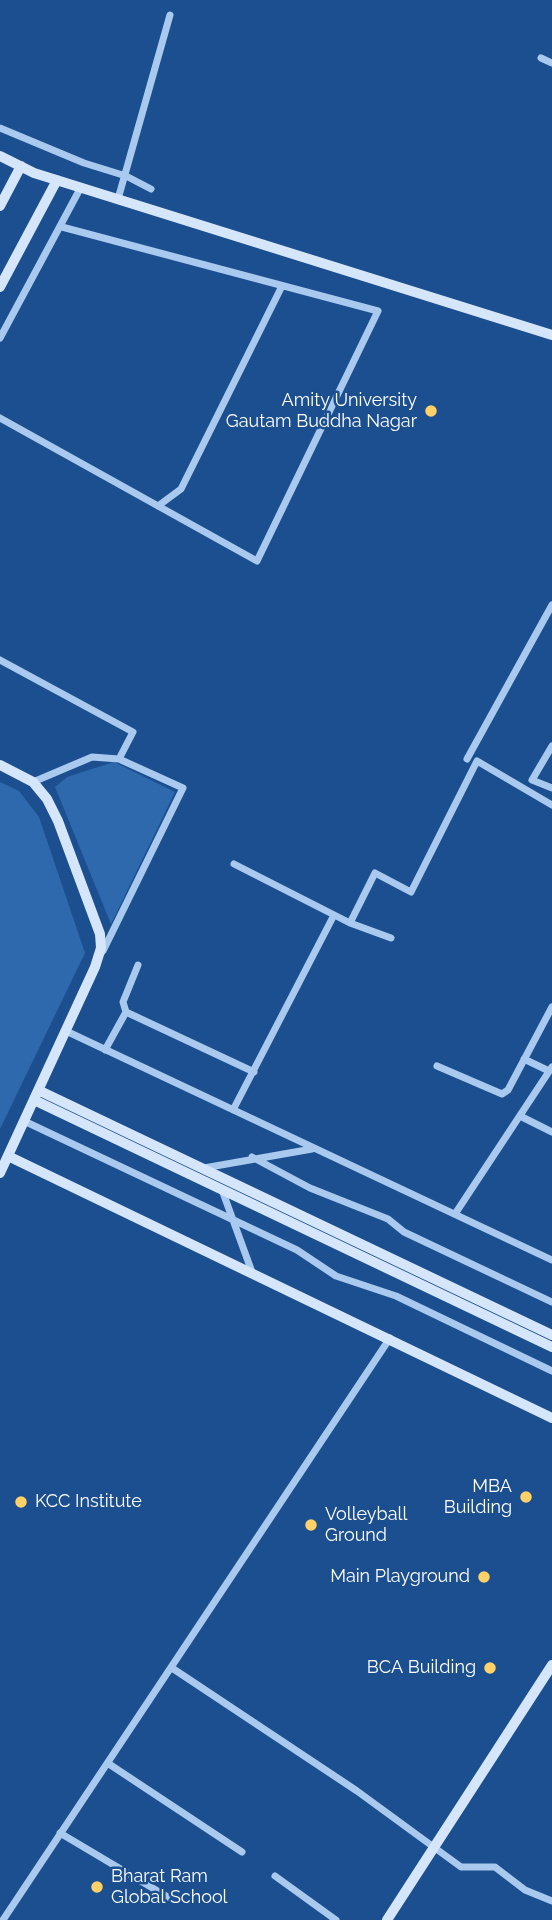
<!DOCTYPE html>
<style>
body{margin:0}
canvas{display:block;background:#1b4f8f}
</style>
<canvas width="552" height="1920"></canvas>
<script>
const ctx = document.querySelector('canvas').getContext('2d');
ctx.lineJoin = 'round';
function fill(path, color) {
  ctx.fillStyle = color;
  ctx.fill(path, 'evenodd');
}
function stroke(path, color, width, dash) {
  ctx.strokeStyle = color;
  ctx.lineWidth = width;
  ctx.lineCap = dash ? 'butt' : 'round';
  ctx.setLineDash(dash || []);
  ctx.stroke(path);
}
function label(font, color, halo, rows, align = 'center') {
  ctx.font = font + ' Raleway,sans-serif';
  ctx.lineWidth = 5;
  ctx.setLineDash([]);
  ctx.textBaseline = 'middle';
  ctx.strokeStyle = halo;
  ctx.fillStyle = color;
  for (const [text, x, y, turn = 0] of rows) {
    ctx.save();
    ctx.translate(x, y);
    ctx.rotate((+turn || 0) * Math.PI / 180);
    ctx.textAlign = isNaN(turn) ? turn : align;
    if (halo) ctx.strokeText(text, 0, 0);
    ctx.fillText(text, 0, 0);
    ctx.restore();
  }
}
fill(new Path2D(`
 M114,762L175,792L111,924L55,787L67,777Z
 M0,782L19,791L39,817L85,953L0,1129Z`), '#2e69ad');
stroke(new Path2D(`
 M541,58L552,63
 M0,128L84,163L126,176L151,189
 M118,199L170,15
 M0,338L81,187
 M0,418L257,561L378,311L62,227
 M158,506L181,489L282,286
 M0,660L133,732L119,759
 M552,746L532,780L552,788
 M467,759L552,605
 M33,782L92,757L119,759L183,788L103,951
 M234,864L350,923L375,873L411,892L477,761L552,805
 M350,923L391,938
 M126,1012L254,1072
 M66,1031L552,1260
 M105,1050L126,1012L123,1002L138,965
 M524,1059L549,1071
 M437,1066L502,1094L508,1090L552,1007
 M233,1110L334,915
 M520,1116L552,1132
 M24,1121L297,1250L336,1276L396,1296L552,1371
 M252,1157L310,1188L388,1219L404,1232L552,1302
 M204,1168L312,1149
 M222,1190L252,1272
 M455,1214L552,1067
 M172,1668L357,1791L461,1867H495L525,1890L552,1901
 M109,1764L242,1852
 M60,1833L171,1899
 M275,1876L336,1920
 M3,1920L390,1338`), '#a9c9ee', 7);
stroke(new Path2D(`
 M0,156L34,173L552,335
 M0,206L21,166
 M0,287L57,180
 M0,765L33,782L47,799L58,821L100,934L101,948L95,967L0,1173
 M40,1091L552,1335
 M34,1100L552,1347
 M8,1156L552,1418
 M387,1920L552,1665`), '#d6e6fa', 10);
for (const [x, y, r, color] of [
 [431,411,7,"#ffd166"],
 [526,1497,7,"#ffd166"],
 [21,1502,7,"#ffd166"],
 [311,1525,7,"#ffd166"],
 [484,1577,7,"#ffd166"],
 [490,1668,7,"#ffd166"],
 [97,1887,7,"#ffd166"]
]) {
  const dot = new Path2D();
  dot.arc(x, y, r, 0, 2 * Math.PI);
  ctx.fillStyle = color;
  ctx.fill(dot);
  stroke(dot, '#1b4f8f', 2.5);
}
label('18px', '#fff', '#1b4f8f', [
 ["Amity University",417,401],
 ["Gautam Buddha Nagar",417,422],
 ["MBA",512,1487],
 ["Building",512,1508],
 ["KCC Institute",35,1502,"left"],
 ["Volleyball",325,1515,"left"],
 ["Ground",325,1536,"left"],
 ["Main Playground",470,1577],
 ["BCA Building",476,1668],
 ["Bharat Ram",111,1877,"left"],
 ["Global School",111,1898,"left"]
], 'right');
</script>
